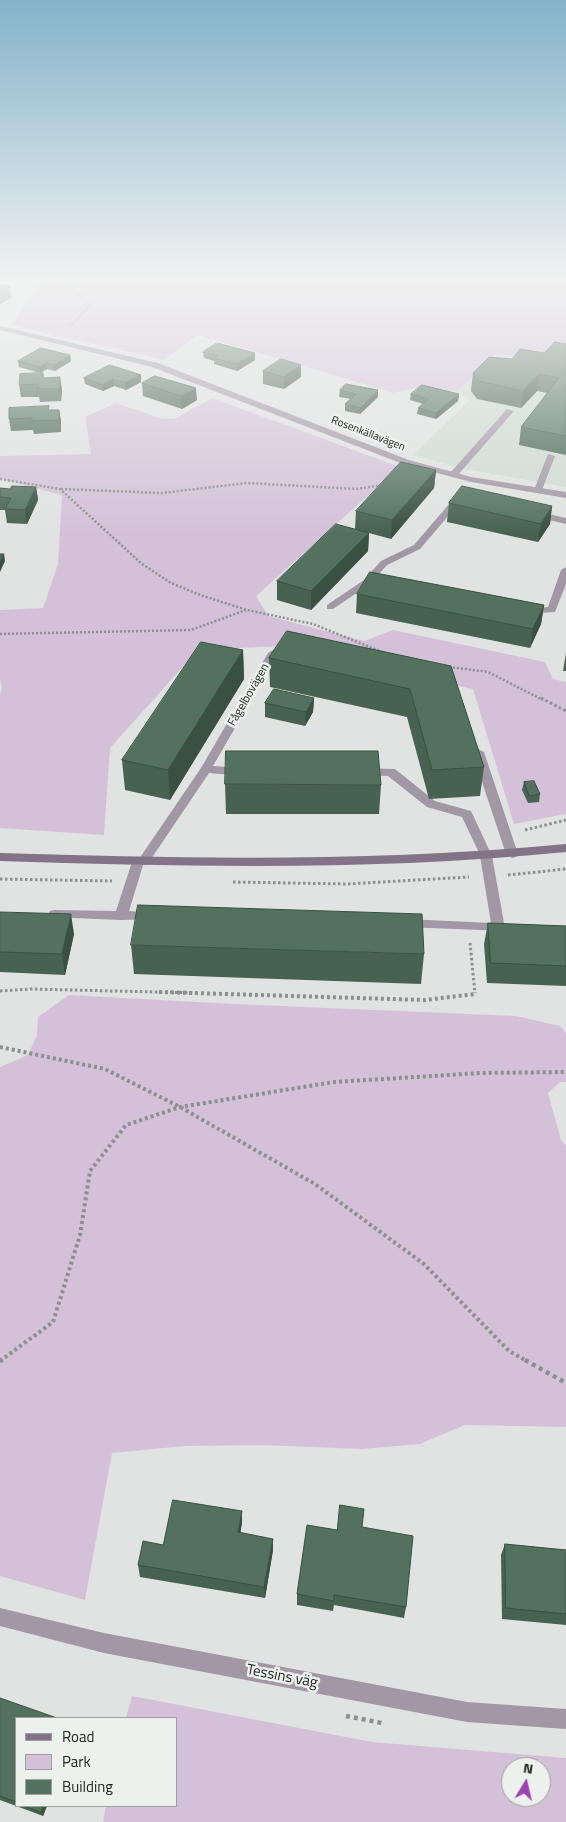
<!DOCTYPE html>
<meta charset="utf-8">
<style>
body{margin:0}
#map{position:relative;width:566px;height:1822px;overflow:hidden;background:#e0e3e1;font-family:"Titillium Web",sans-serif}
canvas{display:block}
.legend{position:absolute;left:15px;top:1717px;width:162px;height:90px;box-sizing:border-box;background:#edf1ee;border:1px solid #9da09e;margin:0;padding:6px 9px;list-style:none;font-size:15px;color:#242625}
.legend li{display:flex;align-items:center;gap:10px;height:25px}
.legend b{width:25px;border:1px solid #9da09e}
.north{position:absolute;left:501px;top:1757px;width:50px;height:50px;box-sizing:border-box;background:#edf1ee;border:1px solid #9da09e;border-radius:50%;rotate:9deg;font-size:14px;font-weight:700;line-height:20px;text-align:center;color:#242625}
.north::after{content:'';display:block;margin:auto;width:18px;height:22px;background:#9b44b0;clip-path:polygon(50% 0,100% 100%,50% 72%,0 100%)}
</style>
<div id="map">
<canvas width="566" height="1822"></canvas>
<ul class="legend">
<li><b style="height:6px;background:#827386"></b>Road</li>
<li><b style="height:14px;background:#d4c1d9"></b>Park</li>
<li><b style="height:14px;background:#52725e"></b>Building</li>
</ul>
<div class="north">N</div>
</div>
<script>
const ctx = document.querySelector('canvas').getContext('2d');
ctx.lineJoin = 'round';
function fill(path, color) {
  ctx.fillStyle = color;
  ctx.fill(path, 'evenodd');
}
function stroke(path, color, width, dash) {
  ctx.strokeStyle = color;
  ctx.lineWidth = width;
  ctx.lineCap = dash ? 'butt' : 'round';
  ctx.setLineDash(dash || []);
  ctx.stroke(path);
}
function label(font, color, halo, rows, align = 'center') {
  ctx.font = font + ' "Titillium Web",sans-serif';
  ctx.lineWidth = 5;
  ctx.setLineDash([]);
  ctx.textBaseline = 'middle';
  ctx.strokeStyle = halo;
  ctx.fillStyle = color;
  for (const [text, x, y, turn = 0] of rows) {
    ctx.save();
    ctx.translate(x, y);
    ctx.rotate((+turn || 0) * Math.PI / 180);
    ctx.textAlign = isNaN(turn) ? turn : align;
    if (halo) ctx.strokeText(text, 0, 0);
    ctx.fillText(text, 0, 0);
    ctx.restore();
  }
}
fill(new Path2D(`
 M566,350V487L465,469L413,455L469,401L457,392L495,354L534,358Z`), '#cfdad2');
fill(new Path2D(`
 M31,279H566V350L534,358L495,354L457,392L423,386L394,393L198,335L164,360L11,325L42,281Z
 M212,398L400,467L256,596L268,616L364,641L393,630L545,662L553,679L566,682V814L514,824L473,689L282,646L198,650L110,748L104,835L0,828V694L2,688L0,679V610L43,608L58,564L62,495L0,479V456L91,454L85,417L116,403L159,418L174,419Z
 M69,995L234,1004L516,1016L560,1026L566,1033V1082H560L548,1093L561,1140L566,1146V1427L465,1425L420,1444L362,1449L261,1445L184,1446L112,1453L85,1600L0,1576V1067L28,1055L37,1035L38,1017Z
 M132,1696L372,1742L566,1758V1822H103L106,1806H176V1718H126ZM511,1767H541V1797H511Z`), '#d4c1d9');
stroke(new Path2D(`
 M62,279L90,305L73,324L67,325
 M564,279H566`), '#8d8f8e', 2, [1, 1]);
stroke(new Path2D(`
 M0,479L60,489L142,564L171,583L203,596L247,610L313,624L382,652
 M61,489L162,493L247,483L357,489L383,485
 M0,634L191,630L246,610
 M449,667L488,672L543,700`), '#8d8f8e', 2.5, [2, 2]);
stroke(new Path2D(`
 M541,698L566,711
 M525,830L566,820
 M508,875L566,869
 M0,879L112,881
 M233,882L347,884L469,877
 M470,943L475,993
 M0,991L31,989L199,993`), '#8d8f8e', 3, [2.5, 2.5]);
stroke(new Path2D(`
 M159,992L425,1000L475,994V992
 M0,1047L105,1069L180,1107L315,1184L424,1264L509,1351L527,1361
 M0,1361L53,1322L80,1235L90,1171L126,1125L180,1107L334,1082L481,1073L566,1072`), '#8d8f8e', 4, [3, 3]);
stroke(new Path2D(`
 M525,1360L566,1383
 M0,1361L2,1360
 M346,1716L382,1723`), '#8d8f8e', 4.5, [4, 4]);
fill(new Path2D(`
 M507,409L514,411L457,476H451V472Z
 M548,454L555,456L542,490L535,492L534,490Z
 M486,852L492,856L504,923L508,925L510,928L508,931L402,927L400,924L402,921L406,919L491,923L480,856Z
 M138,858L144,862L129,911L155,913L157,916L155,919L121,920L50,917L48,914L50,911L54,910L116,911L132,862Z`), '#a297a4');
fill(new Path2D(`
 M0,326L158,363L409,460L471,477L566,492V498L471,482L403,464L152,367L0,330Z
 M458,496L462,499L461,501L420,549L387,565L370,584L333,609H327V605L364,580L381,561L414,545L455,497Z
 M535,511L566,518V524L532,516V512Z
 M566,567V584L555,612L523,614V610L548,607L561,570Z
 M273,650L286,655L281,658L276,657L213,766L243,768L249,772L243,776L209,773L147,865H139L137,862L139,859L201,768L268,653Z
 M478,749L484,752L518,854L516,857L512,858L506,854L472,752Z
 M363,768L395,769L435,801L471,811L492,856L490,859H482L462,817L427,807L388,776L359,775L357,772L359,769Z
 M0,1608L104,1633L467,1702L566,1709V1729L467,1722L104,1653L0,1626Z`), '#a297a4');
fill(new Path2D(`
 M566,844V852C377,871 190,867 0,861V853C189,859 377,862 566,844Z`), '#827386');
fill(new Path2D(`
 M566,344V455L519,445L521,427L547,393L537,391L521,408L477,399L471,391L473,373L512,359L544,353Z
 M203,352L255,353V360L237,371L214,364V361L204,358Z
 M70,355L71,361L55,371L47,369L40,373H43L44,378L62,389L61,401L40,402L39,397H21L19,385L40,373L19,367L18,361Z
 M263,371L301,377L284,389L263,384Z
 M141,375V382L126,390L114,386L103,391L85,384L84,378Z
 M142,383L197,400L182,409L143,396Z
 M340,390H378V397L360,414L345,411V404L351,399L339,397Z
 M411,394H459L458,401L436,419L417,414L418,408L423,404L410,400Z
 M49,410H59L61,422V432L34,434L33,430L11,431L9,419Z
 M436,470L434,488L391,539L369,533L368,551L311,610L277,600V581L355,529L356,511Z
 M36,487L38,500L27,524L7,523L5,510H0V488L10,489Z
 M449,503L552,506L550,524L538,542L447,522Z
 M357,594L544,605L541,624L530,648L356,613Z
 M243,650L244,679L170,800L125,790L122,760Z
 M566,653V671H563Z
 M269,658L451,666L484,767L480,796L429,799L407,717L270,687Z
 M314,698L313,712L305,726L265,717V703Z
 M524,782L540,794L539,802L528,803L522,790Z
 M225,784L381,785L379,814H226Z
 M0,912L74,934L65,975L0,972Z
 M488,923L566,926V986L487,983L484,944Z
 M131,945L424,954L421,984L134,974Z
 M242,1511V1522L240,1533L273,1539V1550L265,1598L140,1577L138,1565L163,1545Z
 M362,1527L406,1607L404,1618L334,1605L333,1611L297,1605V1594L337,1530Z
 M505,1544L566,1550V1625L502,1619L501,1555Z
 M0,1698L16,1718V1806H47L43,1816L0,1800Z`), '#476251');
fill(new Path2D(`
 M10,286L11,298L0,304V292Z
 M255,353V360L237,371V364Z
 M70,355L71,361L55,371L54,365Z
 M46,363L47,369L40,373L39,367Z
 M301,365V377L284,389V377Z
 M539,374L537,391L521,408L523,391Z
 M141,375V382L126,390L125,383Z
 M60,377L62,389L61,401L59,389Z
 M113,379L114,386L103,391L102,385Z
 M196,388L197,400L182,409L181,396Z
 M378,390V397L360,414L361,408Z
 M459,394L458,401L436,419V413Z
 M59,410L61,422V432L59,420Z
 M436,470L434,488L391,539L392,520Z
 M36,487L38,500L27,524L25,510Z
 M552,506L550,524L538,542L541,524Z
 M369,533L368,551L311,610V591Z
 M4,554L5,561L0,572V562Z
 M544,605L541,624L530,648L533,629Z
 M243,650L244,679L170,800L168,770Z
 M314,698L313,712L305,726L306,712Z
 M71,914L74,934L65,975L62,954Z
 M242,1511V1522L239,1544L238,1532Z
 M273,1539V1550L265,1598L264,1587Z
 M43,1806H47L43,1816L41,1812Z`), '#395042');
const building = new Path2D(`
 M0,284L10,286L0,292Z
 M555,342L566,344V436L521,427L559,378L539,374L523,391L478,381L473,373L489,357L512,359L520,349L544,353Z
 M217,343L255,353L237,364L214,358L218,355L203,352Z
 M41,348L70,355L54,365L46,363L39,367L18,361Z
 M281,359L301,365L284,377L263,371Z
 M110,365L141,375L125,383L113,379L102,385L84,378Z
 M43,373V378L60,377L59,389H38L39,384L19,385L20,374Z
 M155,376L196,388L181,396L142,383Z
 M346,384L378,390L361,408L345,404L356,394L340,390Z
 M422,385L459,394L436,413L418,408L429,399L411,394Z
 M49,406L48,410H59V420L32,421V418L9,419V408Z
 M401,462L436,470L392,520L356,511Z
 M12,486L36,487L25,510L5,509L11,498L0,497V488L10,489Z
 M462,486L552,506L541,524L449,503Z
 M336,524L369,533L311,591L277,581Z
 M0,554H4L0,562Z
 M370,572L544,605L533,629L357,594Z
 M287,631L451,666L484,767L432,770L410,689L269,658Z
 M201,642L243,650L168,770L122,760Z
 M274,689L314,698L306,712L265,703Z
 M226,751H378L381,785L225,784Z
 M534,781L540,794L529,796L524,782Z
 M138,905L422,914L424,954L131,945Z
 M0,912L71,914L62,954L0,952Z
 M488,923L566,926V966L491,963Z
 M173,1500L242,1511L238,1532L273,1539L264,1587L138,1565L143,1541L163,1545Z
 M340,1505L364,1509L362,1527L413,1536L406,1607L334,1595V1601L297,1594L307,1525L337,1530Z
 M505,1544L566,1550V1614L506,1608Z
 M0,1698L57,1718H16V1802L0,1796Z
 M25,1806H43L41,1812Z`);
fill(building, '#52725e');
stroke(building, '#395042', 1);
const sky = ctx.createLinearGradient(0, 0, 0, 534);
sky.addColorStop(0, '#84b3c9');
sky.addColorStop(0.52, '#f1f2f2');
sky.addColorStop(1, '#f1f2f200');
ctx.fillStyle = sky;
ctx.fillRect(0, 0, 566, 534);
label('11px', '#242625', '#edf1ee', [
 ["Rosenkällavägen",368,434,21]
]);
label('12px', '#242625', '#edf1ee', [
 ["Fågelbovägen",249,695,-60]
]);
label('15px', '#242625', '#edf1ee', [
 ["Tessins väg",282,1677,11]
]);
</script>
